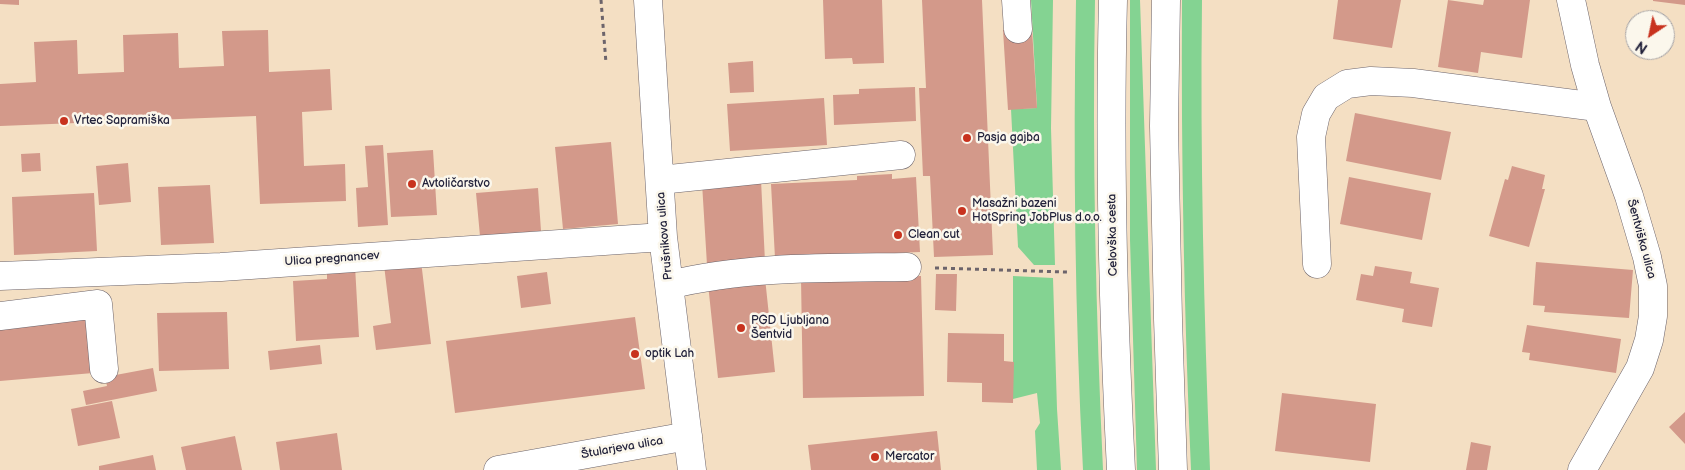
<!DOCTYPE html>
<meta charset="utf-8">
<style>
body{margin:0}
#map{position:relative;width:1685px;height:470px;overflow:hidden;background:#f4dfc3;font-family:"Balsamiq Sans",sans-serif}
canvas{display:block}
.north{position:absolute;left:1625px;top:10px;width:50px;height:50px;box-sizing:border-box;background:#fbf7ec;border:1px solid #a4a2a5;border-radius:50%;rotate:214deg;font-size:14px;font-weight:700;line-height:20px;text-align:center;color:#22223b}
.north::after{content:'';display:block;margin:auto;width:18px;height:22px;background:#c8321e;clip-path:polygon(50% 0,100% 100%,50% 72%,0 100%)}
</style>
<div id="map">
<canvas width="1685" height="470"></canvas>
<div class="north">N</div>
</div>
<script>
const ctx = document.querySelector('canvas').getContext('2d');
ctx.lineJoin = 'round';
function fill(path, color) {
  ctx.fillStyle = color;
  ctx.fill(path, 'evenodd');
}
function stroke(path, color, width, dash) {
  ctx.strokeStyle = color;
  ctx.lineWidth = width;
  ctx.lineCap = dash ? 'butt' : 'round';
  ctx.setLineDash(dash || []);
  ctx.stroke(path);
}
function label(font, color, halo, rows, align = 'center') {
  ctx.font = font + ' "Balsamiq Sans",sans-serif';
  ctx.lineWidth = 5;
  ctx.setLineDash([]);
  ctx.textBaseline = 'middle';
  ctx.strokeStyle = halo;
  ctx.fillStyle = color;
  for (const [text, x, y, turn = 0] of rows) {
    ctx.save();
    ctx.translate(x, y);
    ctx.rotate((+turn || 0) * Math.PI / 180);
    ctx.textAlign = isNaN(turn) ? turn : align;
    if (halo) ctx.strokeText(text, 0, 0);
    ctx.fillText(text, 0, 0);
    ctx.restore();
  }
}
fill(new Path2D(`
 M1031,0H1053L1051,128L1055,265H1034L1018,247L1011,109L1037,108Z
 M1076,0H1095C1092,157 1096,313 1103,470H1083C1075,314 1073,157 1076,0Z
 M1130,0H1140L1156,470H1137L1130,240Z
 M1182,0H1202C1200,157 1204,313 1210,470H1191C1184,313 1181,157 1182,0Z
 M1013,276L1053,278L1057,409L1061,470H1037L1035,431L1040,423L1037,393L1013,399Z`), '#84d392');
fill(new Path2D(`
 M0,0H19V5L0,4Z
 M823,0H882L884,63L853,64L852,58L825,59Z
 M922,0H982L993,255L934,257L930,176H923L919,88H926Z
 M1338,0H1401L1392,48L1333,39Z
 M1448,0L1483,5L1484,0H1530L1522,58L1481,52L1478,73L1438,67Z
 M1653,0H1685V5L1653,1Z
 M1032,29L1037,108L1008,110L1003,30Z
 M268,30L269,72L330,69L332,110L302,112L304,166L345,164L346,201L260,204L256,116L0,126V84L36,82L34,42L77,40L78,74L124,72L123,35L178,33L179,68L224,66L222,31Z
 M753,61L754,92L730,93L728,63Z
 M915,87L916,121L834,125L833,95L859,94V89Z
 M824,98L827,145L730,151L727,104Z
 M1355,113L1451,132L1441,180L1346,161Z
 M611,142L618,224L563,229L555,147Z
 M383,145L388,225L358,227L356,188L368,187L365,146Z
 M433,150L437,215L391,217L387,153Z
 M40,153L41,171L22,172L21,154Z
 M128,163L131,202L99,205L96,166Z
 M1512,166L1545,175L1542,189H1545L1529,247L1489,236L1505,179L1508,180Z
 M892,174V179L916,177L920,252L775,258L771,184L857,180V176Z
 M1349,177L1431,193L1422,240L1340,224Z
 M761,180L765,262L707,265L702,183Z
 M210,185L214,243L161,245L158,187Z
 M538,188L541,231L480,236L476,193Z
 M94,193L97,251L14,255L12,197Z
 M421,261L431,344L376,350L373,326L391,323L384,265Z
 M1536,262L1633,270L1629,318L1544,312L1545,306L1533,305Z
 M355,266L359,337L296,341L293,281L327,279V268Z
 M1375,266L1412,272L1410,283L1439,288L1432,327L1402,322L1404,309L1356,300L1361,274L1373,276Z
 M547,272L551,304L521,308L517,276Z
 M936,274H957L956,311L935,310Z
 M921,276L924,396L803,398L801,279Z
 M765,278L775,372L718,378L708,284Z
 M227,312L229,369L159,371L157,313Z
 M87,316L93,373L0,381V324Z
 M635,317L645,389L455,413L446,341Z
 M1527,325L1621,339L1616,373L1529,360L1530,353L1522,352Z
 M948,333L1004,334V361L1014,362L1013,403L982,402V383L947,382Z
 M320,345L322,364L270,370L268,351Z
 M153,368L157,391L86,405L83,391L107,386L105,377Z
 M1282,393L1376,404L1370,462L1275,451Z
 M112,401L120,438L78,446L71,409Z
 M1685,412V444L1669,427Z
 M937,431L941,470H811L808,445Z
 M337,433L342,470H280L276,442Z
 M235,436L242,470H186L181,447Z
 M1471,442L1491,446L1487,470H1466Z
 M153,455L156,470H99V466Z`), '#d3998a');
const minor = new Path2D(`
 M648,0L663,237L692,470
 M1016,0L1018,29
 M1571,0L1585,65L1597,107L1629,196L1647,257L1653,286V316L1649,340L1640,368L1582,470
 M660,180L901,155
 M1317,264L1311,137L1316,114L1326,97L1347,84L1371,81L1413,83L1597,107
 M0,276L221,267L663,237
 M669,285C746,266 828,268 907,267
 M0,316L98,304L104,369
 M498,470L688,436`);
const major = new Path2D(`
 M1113,0C1109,157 1113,313 1121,470
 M1166,0L1164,126L1168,319L1173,470`);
stroke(minor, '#6c646b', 29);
stroke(major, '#6c646b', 29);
stroke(new Path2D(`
 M601,0L606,63
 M935,268L1067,272`), '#6c646b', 3, [4, 4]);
stroke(minor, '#fff', 28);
stroke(major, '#fff', 28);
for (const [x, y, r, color] of [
 [64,121,5,"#c8321e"],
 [967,138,5,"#c8321e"],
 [412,184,5,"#c8321e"],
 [962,211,5,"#c8321e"],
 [898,235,5,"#c8321e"],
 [741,328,5,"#c8321e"],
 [635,354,5,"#c8321e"],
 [875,457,5,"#c8321e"]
]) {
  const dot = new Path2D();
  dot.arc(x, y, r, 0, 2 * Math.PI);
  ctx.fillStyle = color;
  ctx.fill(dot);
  stroke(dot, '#fbf7ec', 2);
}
label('12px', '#22223b', '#fbf7ec', [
 ["Vrtec Sapramiška",74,121],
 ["Pasja gajba",977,138],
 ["Avtoličarstvo",422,184],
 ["Masažni bazeni",972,204],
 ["HotSpring JobPlus d.o.o.",972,218],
 ["Clean cut",908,235],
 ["PGD Ljubljana",751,321],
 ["Šentvid",751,335],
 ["optik Lah",645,354],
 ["Mercator",885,457]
], 'left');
label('12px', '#22223b', '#fbf7ec', [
 ["Celovška cesta",1113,235,-91],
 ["Prušnikova ulica",665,236,-95],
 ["Šentviška ulica",1641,239,75],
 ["Ulica pregnancev",332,259,-4],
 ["Štularjeva ulica",622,448,-10]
]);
</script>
